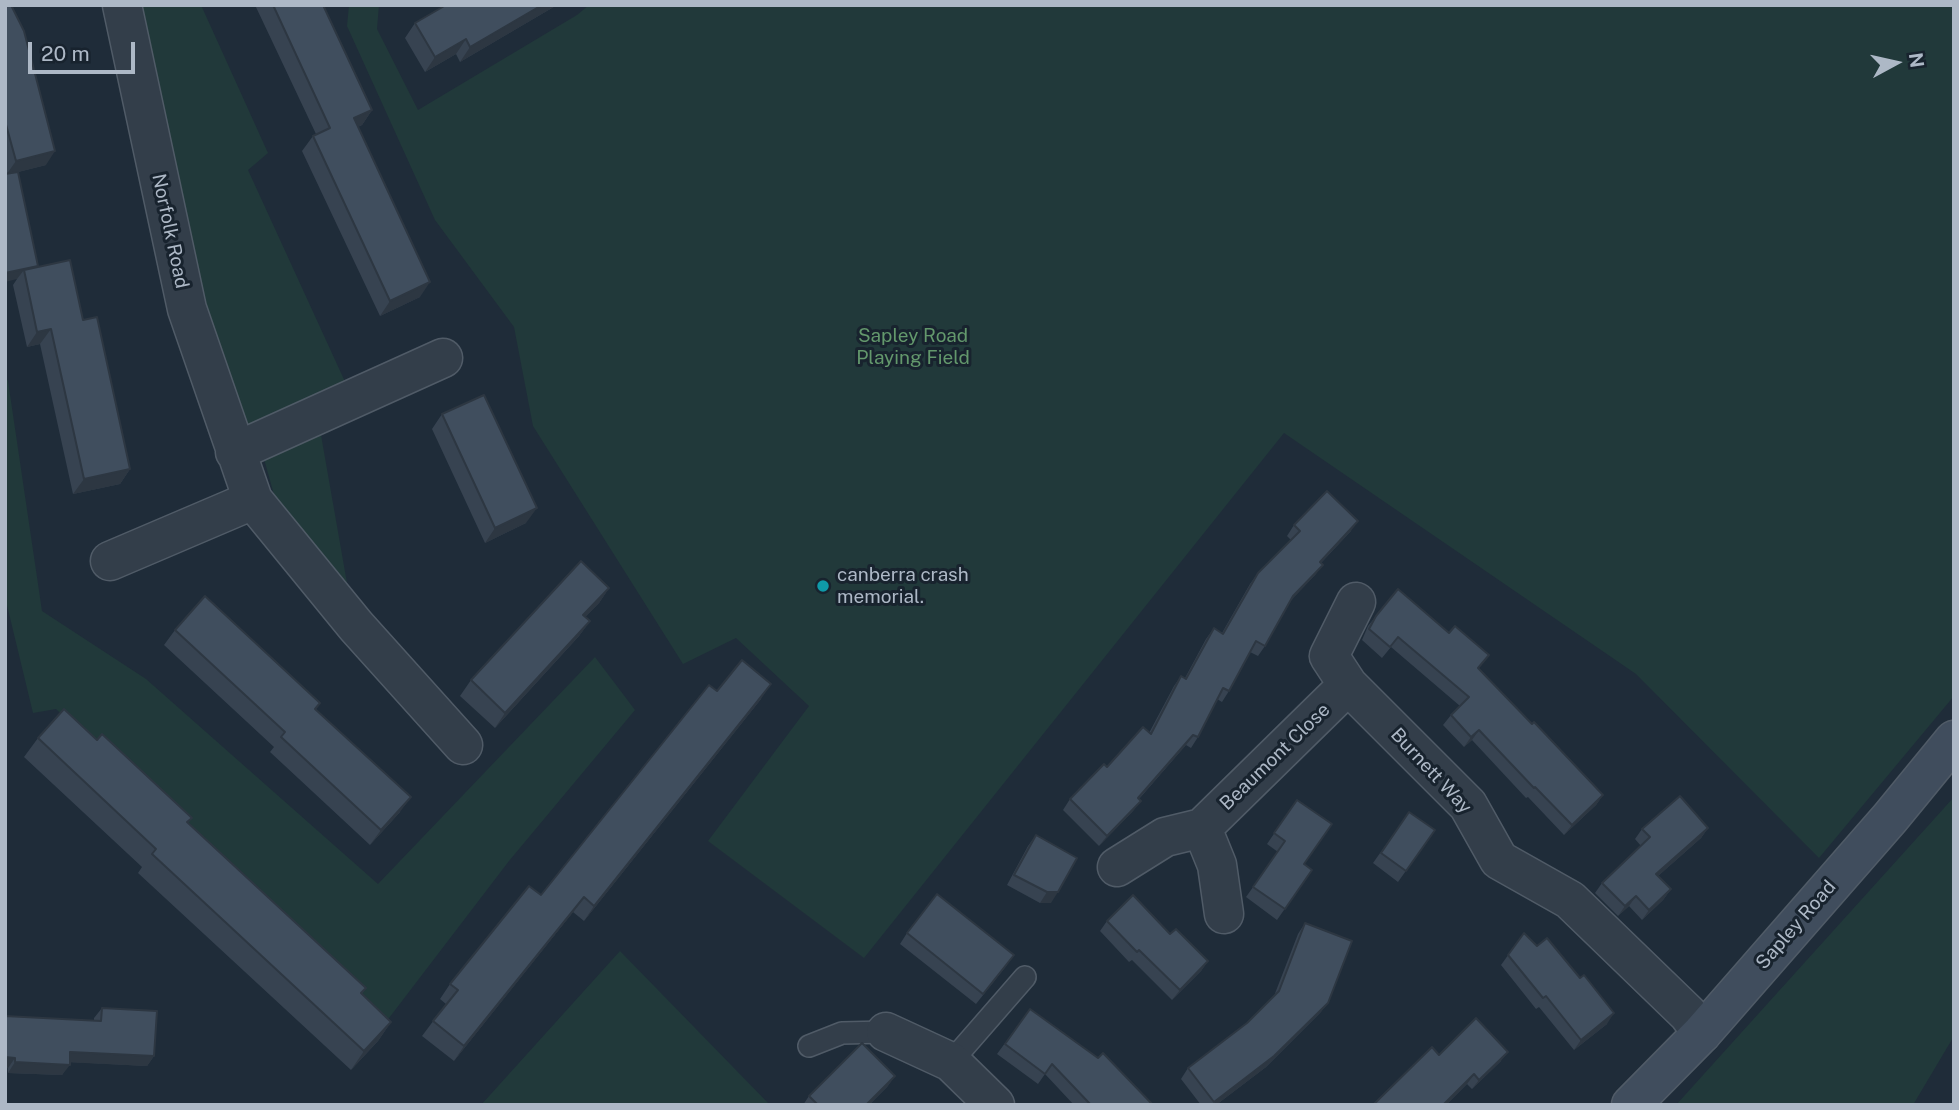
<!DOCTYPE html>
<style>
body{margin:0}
#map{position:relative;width:1959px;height:1110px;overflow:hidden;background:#1f2c39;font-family:"Public Sans",sans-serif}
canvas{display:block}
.frame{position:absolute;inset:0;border:7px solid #adb8c6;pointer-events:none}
.north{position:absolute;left:1861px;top:28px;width:70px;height:70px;-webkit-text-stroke:5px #18232e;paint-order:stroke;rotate:82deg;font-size:19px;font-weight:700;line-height:28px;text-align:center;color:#adb8c6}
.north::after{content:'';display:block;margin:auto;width:24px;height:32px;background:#adb8c6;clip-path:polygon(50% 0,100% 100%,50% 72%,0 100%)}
.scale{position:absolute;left:28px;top:42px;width:107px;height:32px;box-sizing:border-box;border:4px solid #adb8c6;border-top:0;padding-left:9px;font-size:21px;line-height:24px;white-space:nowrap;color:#adb8c6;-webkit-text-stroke:5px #18232e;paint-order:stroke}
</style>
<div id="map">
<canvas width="1959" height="1110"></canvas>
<div class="frame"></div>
<div class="north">N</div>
<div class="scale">20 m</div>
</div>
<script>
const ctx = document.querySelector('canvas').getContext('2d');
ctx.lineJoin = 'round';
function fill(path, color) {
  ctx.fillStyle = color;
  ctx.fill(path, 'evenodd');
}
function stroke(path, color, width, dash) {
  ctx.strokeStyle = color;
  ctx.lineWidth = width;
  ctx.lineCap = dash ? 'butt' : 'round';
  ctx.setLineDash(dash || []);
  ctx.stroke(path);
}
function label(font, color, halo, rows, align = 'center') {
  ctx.font = font + ' "Public Sans",sans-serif';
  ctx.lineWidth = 6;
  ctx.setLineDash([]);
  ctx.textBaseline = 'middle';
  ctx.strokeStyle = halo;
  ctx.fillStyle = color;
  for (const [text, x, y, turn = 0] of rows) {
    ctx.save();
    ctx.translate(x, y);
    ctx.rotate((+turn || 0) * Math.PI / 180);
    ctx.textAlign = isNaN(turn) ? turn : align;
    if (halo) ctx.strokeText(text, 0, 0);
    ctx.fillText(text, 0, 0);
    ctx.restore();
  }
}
fill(new Path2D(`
 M141,5H201L268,153L248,170L347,386L250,431L201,292Z
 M349,5H379L377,29L418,110L577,15L589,5H1954V696L1819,858L1636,674L1284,433L864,958L708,841L809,706L736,638L683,664L533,426L514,327L435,220L347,26Z
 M5,376L8,381L42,611L146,679L378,884L595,657L635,710L509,861L386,1022L56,709L33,713L5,597Z
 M321,435L347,583L275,498L264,459Z
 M1954,797V1036L1913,1105H1676Z
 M620,951L770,1105H481Z`), '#21393a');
const lane = new Path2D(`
 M809,1046L842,1033L886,1032
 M951,1062L1025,977`);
const street = new Path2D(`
 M122,5L187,309L253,500L356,626L463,745
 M235,452L443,358
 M110,561L253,500
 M1356,602L1329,656L1348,685L1468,805L1499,860L1570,900L1688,1014L1702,1033
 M1202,828L1348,685
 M1117,867L1165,837L1202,828L1217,865L1224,914
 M886,1032L951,1062L995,1105`);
const secondary = new Path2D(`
 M1631,1105L1702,1033L1890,818L1954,740`);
stroke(lane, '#505b67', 24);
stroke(street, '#505b67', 41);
stroke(secondary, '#505b67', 41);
stroke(lane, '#333e4a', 21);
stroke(street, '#333e4a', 38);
stroke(secondary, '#404d5d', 38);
fill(new Path2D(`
 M5,5L46,165L18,172L38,266L83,320L130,469L120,484L73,494L40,344L27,347L13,285L17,279L5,172Z
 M255,5H323L372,110L362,125L358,127L420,297L380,316L302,151L313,136L316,134Z
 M446,5H557L460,62L456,54L425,72L405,38L415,23Z
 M442,414L526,523L485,543L432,429Z
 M1294,525L1351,531L1321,563L1323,565L1315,575L1289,602L1265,646L1258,656L1250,652L1229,691L1222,702L1217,699L1198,737L1191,748L1186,745L1139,799L1133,811L1099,846L1063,810L1070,799L1149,733L1174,686L1181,676L1185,678L1206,639L1214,628L1222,633L1250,584L1258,573L1291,540L1287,536Z
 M609,588L599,603L585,617L590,621L579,636L495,728L460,696L471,680Z
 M1376,616L1479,669L1532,724L1603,795L1596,805L1564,835L1528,797L1526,798L1472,740L1464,747L1443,725L1451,715L1460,706L1391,647L1382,658L1362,640L1368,626Z
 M175,630L320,703L316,709L400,812L370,845L270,752L274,747L164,645Z
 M717,691L761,699L584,921L573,912L454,1061L422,1036L446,1004L440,999L450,984L541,895Z
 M38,738L97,740L192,818L188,823L366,988L362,994L391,1022L378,1041L351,1070L138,873L142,867L24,757Z
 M1297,800L1304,864L1312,870L1277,920L1246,897L1278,852L1267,844Z
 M1409,812L1435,830L1398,882L1373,863Z
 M1708,828L1701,838L1658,876L1671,889L1663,900L1642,920L1629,906L1618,916L1595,893L1602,883L1641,846L1635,839L1642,829Z
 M1036,835L1051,903H1040L1007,885L1028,846Z
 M1107,921L1170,934L1208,961L1201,971L1172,1000L1132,960L1129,962L1100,931Z
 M1305,923L1328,1003L1320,1013L1266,1067L1216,1105H1201L1181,1079L1188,1068L1247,1023L1274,996L1298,934Z
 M907,933L1007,965L976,1004L900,944Z
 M1524,933L1607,1024L1574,1050L1539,1007L1536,1009L1501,965Z
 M102,1008L154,1056L147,1066L70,1062L62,1075L8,1073L5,1016L94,1021V1018Z
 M1030,1009L1153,1105H1074L1045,1074L1038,1084L997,1054Z
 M1439,1055L1501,1061L1472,1089L1467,1084L1446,1105H1373Z
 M895,1076L887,1087L869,1105H803L809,1096Z`), '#374351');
fill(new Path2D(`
 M542,5H557L460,62L470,47Z
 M466,39L456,54L425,72L435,57Z
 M372,110L362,125L343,133L354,118Z
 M55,151L46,165L6,175L16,161Z
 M38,266L24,270L17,279L5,282V273Z
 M430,282L420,297L380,316L390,301Z
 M51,329L40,344L27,347L37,332Z
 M130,469L120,484L73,494L84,479Z
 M537,508L526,523L485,543L495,528Z
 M1358,521L1351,531L1312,572L1320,562Z
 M1323,565L1315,575L1286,606L1293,596Z
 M609,588L599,603L573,630L583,615Z
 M590,621L579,636L495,728L505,713Z
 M771,684L761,699L584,921L594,906Z
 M1479,730L1472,740L1464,747L1471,737Z
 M1193,735L1186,745L1130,808L1138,798Z
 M1603,795L1596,805L1564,835L1572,825Z
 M411,797L400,812L370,845L381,830Z
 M1141,801L1133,811L1099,846L1107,836Z
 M1708,828L1701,838L1649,884L1656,874Z
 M1671,889L1663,900L1642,920L1649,910Z
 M1047,892H1058L1051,903H1040Z
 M1636,896L1629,906L1618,916L1625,906Z
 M584,897L573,912L454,1061L464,1046Z
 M1208,961L1201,971L1172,1000L1180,990Z
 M1328,1003L1320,1013L1266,1067L1216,1105H1212Z
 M1614,1013L1607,1024L1574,1050L1581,1040Z
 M391,1022L378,1041L351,1070L364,1051Z
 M70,1052L154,1056L147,1066L63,1062Z
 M1508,1052L1501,1061L1472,1089L1479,1080Z
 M5,1057L15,1058L8,1068H5Z
 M15,1062L70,1065L62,1075L8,1073Z
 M1474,1074L1467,1084L1446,1105H1443Z
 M895,1076L887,1087L869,1105H866Z`), '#2d3742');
const building = new Path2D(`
 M5,5H11L24,31L55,151L16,161L5,121Z
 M273,5H323L372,110L354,118L430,282L390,301L313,136L330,128Z
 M446,5H542L470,47L466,39L435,57L415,23Z
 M18,172L38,266L5,273V174Z
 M70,260L83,320L97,317L130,469L84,479L51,329L37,332L24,270Z
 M484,395L537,508L495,528L442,414Z
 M1327,491L1358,521L1320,562L1323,565L1293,596L1265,646L1256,641L1229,691L1223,688L1198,737L1193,735L1138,798L1141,801L1107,836L1070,799L1104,764L1107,767L1143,727L1151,734L1181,676L1186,679L1214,628L1223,634L1258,573L1300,531L1294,525Z
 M581,561L609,588L583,615L590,621L505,713L471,680Z
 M1398,589L1449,633L1455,626L1489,655L1478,668L1532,724L1534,722L1603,795L1572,825L1535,787L1534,788L1479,730L1471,737L1451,715L1469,697L1398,637L1390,647L1369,629L1376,616Z
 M205,596L320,703L315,709L411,797L381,830L281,737L285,732L175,630Z
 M742,660L771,684L594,906L584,897L464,1046L433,1021L458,990L450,984L529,886L541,895L709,685L717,691Z
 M64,709L97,740L102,734L192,818L187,822L366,988L361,993L391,1022L364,1051L152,854L156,849L38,738Z
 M1680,796L1708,828L1656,874L1671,889L1649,910L1636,896L1625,906L1602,883L1650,837L1642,829Z
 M1297,800L1332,824L1304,864L1312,870L1285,909L1253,887L1285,841L1274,833Z
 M1409,812L1435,830L1406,871L1381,853Z
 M1036,835L1077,858L1058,892H1047L1014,875Z
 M937,894L1014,955L983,994L907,933Z
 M1133,895L1170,934L1176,929L1208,961L1180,990L1139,950L1137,952L1107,921Z
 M1305,923L1352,941L1328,1003L1274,1056L1214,1102L1188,1068L1247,1023L1279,991Z
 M1524,933L1537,946L1547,938L1580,978L1584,975L1614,1013L1581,1040L1546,996L1543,998L1508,955Z
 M102,1008L157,1011L154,1056L70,1052V1065L15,1062V1058L5,1057V1016L101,1021Z
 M1030,1009L1098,1058L1103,1053L1153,1105H1091L1052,1064L1045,1074L1005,1044Z
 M1476,1018L1508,1052L1479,1080L1474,1074L1443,1105H1373L1432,1047L1439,1055Z
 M862,1043L895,1076L866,1105H818L809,1096Z`);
fill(building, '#404e5e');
stroke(building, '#2d3742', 2);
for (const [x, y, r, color] of [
 [823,586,7,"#0f9aa8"]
]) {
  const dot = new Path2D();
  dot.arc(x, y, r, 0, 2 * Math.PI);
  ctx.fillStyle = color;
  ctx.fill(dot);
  stroke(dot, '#18232e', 2.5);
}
label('19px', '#adb8c6', '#18232e', [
 ["Norfolk Road",170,231,78],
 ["Beaumont Close",1275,757,-44],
 ["Burnett Way",1431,771,47],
 ["Sapley Road",1796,925,-49]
]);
label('19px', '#63986c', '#18232e', [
 ["Sapley Road",913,336],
 ["Playing Field",913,358]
]);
label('19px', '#adb8c6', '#18232e', [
 ["canberra crash",837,575],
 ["memorial.",837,597]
], 'left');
</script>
